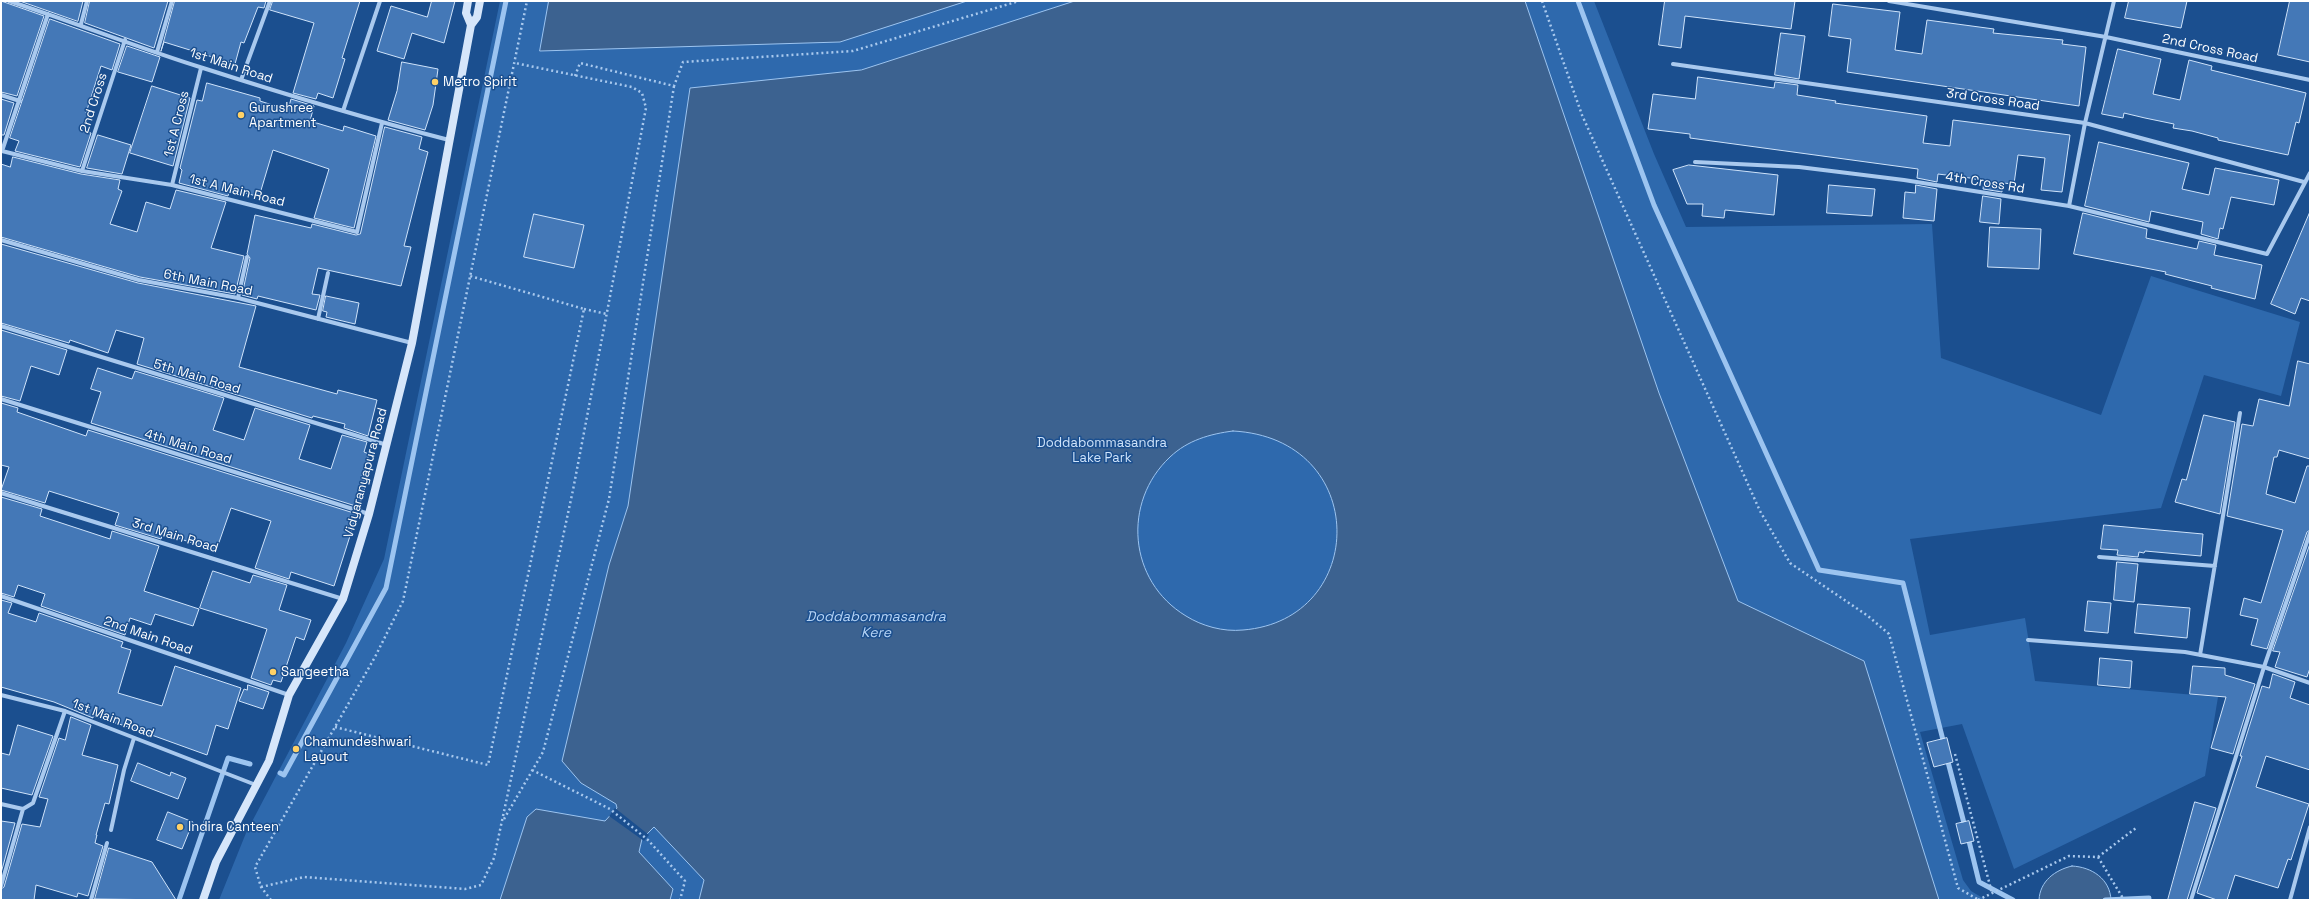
<!DOCTYPE html>
<style>
body{margin:0}
#map{position:relative;width:2311px;height:901px;overflow:hidden;background:#1b4f8f;font-family:"Space Grotesk",sans-serif}
canvas{display:block}
.frame{position:absolute;inset:0;border:2px solid #fff;pointer-events:none}
</style>
<div id="map">
<canvas width="2311" height="901"></canvas>
<div class="frame"></div>
</div>
<script>
const ctx = document.querySelector('canvas').getContext('2d');
ctx.lineJoin = 'round';
function fill(path, color) {
  ctx.fillStyle = color;
  ctx.fill(path, 'evenodd');
}
function stroke(path, color, width, dash) {
  ctx.strokeStyle = color;
  ctx.lineWidth = width;
  ctx.lineCap = dash ? 'butt' : 'round';
  ctx.setLineDash(dash || []);
  ctx.stroke(path);
}
function label(font, color, halo, rows, align = 'center') {
  ctx.font = font + ' "Space Grotesk",sans-serif';
  ctx.lineWidth = 3;
  ctx.setLineDash([]);
  ctx.textBaseline = 'middle';
  ctx.strokeStyle = halo;
  ctx.fillStyle = color;
  for (const [text, x, y, turn = 0] of rows) {
    ctx.save();
    ctx.translate(x, y);
    ctx.rotate((+turn || 0) * Math.PI / 180);
    ctx.textAlign = isNaN(turn) ? turn : align;
    if (halo) ctx.strokeText(text, 0, 0);
    ctx.fillText(text, 0, 0);
    ctx.restore();
  }
}
fill(new Path2D(`
 M500,1H1594L1654,154L1686,227L1932,224L1941,358L2101,415L2151,276L2300,322L2281,396L2204,375L2161,508L1910,539L1930,635L2025,618L2035,681L2218,697L2205,776L2014,869L1962,724L1920,732L1963,880L1971,891L1986,900H219L246,833L346,643L384,559Z`), '#2e69ad');
const water = new Path2D(`
 M549,1H967L840,42L540,51Z
 M1075,1H1525L1659,393L1738,601L1864,661L1939,900H699L704,880L654,827L642,839L639,852L673,889L670,900H500L527,817L536,809L605,821L617,808L616,804L581,783L562,761L609,565L628,506L690,88L861,70ZM1233,431C1371,438 1369,620 1243,630C1223,632 1202,626 1186,616C1128,581 1122,502 1170,457C1188,440 1210,434 1233,431Z
 M2072,866C2092,867 2110,879 2111,900H2039C2040,881 2055,870 2072,866Z`);
fill(water, '#3c6290');
stroke(water, '#9cc4f0', 1);
fill(new Path2D(`
 M615,808L649,835L644,841L609,816Z`), '#1b4f8f');
stroke(new Path2D(`
 M1578,1L1654,205L1819,570L1903,583L1944,744
 M1947,758L1965,827
 M280,773L284,775L386,588L506,1
 M1968,837L1979,882L2013,900
 M179,900L228,758L250,764
 M2105,900L2149,898L2148,900`), '#9cc4f0', 5);
const building = new Path2D(`
 M1,1L44,16L17,96L1,92Z
 M20,1H83L78,21Z
 M90,1H168L154,48L85,23Z
 M175,1H266L264,8L258,7L244,43L241,42L235,64L164,42L161,51Z
 M273,1H360L342,58L345,59L333,98L318,93L316,99L293,93L314,23L270,10Z
 M432,1H455L444,43L412,33L404,59L377,51L391,6L427,17Z
 M1665,1H1795L1791,29L1685,16L1681,48L1659,45Z
 M2129,1H2187L2181,28L2125,18Z
 M2290,1H2310V62L2278,55Z
 M1833,4L1900,12L1895,50L1922,54L1927,20L1994,29L1993,33L2063,40L2062,44L2086,47L2079,106L1847,72L1851,39L1829,36Z
 M50,19L120,44L112,70L101,66L86,113L89,114L84,131L91,133L80,167L15,151L19,141L10,138Z
 M1781,33L1805,36L1799,79L1775,75Z
 M127,46L160,57L152,82L118,72Z
 M2118,49L2161,59L2153,94L2180,100L2189,60L2212,66L2211,70L2306,93L2299,123L2296,122L2288,155L2218,140V138L2192,131L2173,128L2174,124L2145,118L2124,113L2123,118L2102,114Z
 M402,62L438,69L433,105L425,130L388,120L397,91Z
 M1698,77L1774,88L1775,82L1798,85L1797,95L1836,101L1835,103L1927,116L1923,143L1950,146L1953,120L2070,135L2062,192L2041,190L2045,158L2018,155L2014,184L2002,183V192L1983,189L1984,181L1970,178L1938,174L1937,182L1917,178L1918,169L1690,138V134L1648,129L1653,94L1695,99Z
 M207,83L260,98V101L288,110L291,99L314,106L310,121L343,131L344,126L376,136L354,228L314,218L329,169L273,150L259,197L230,188L228,196L179,183L182,170L180,168L197,100L202,101Z
 M152,86L190,98L173,166L130,153Z
 M1,99L14,103L4,135H1Z
 M385,127L422,137L419,149L428,152L404,246L411,247L401,286L318,268L312,294L320,295L316,310L258,296L257,299L242,295L250,258L247,254L255,215L311,228L312,224L356,235L360,234Z
 M98,135L131,145L122,174L87,168Z
 M2099,142L2189,163L2182,189L2209,195L2215,168L2279,180L2274,205L2231,197L2223,229L2220,228L2218,239L2201,234L2203,222L2151,211L2149,222L2085,206Z
 M13,157L81,174L120,180L118,189L122,191L110,224L137,232L146,202L170,209L176,190L226,202L211,248L244,256L235,294L140,277L1,237V164L10,167Z
 M1689,165L1778,175L1774,215L1725,210L1724,218L1702,216L1703,204H1687L1673,170Z
 M1829,185L1875,189L1872,216L1827,213Z
 M1916,185L1937,189L1934,221L1903,218L1905,192L1915,193Z
 M1983,196L2001,199L1999,224L1980,222Z
 M2310,212V301L2301,298L2295,314L2271,304Z
 M2083,213L2147,229L2146,238L2197,249L2199,241L2216,245L2214,255L2262,265L2255,299L2211,288L2212,286L2165,274L2166,272L2074,254Z
 M534,214L584,225L574,268L524,257Z
 M1990,227L2041,229L2039,269L1988,267Z
 M1,244L138,283L256,306L239,367L337,394L338,390L377,400L368,436L344,428L345,424L313,416L312,418L137,364L144,338L116,330L108,353L70,340L69,343L1,323Z
 M326,296L359,303L355,324L326,317L327,312L323,311Z
 M1,330L67,350L59,375L31,366L20,401L1,396Z
 M2298,361L2310,364V459L2279,450L2277,457H2274L2266,494L2295,503L2307,466H2310V530L2307,532L2267,649L2251,645L2258,619L2240,615L2244,598L2261,603L2283,530L2227,516L2242,424L2253,426L2259,399L2289,406Z
 M98,368L132,379L135,371L224,398L213,430L244,440L255,408L310,425L299,459L331,469L342,435L367,442L364,452L369,454L361,479L367,481L359,507L91,423L101,392L91,389Z
 M1,403L18,408L17,412L86,436L88,430L357,514L334,586L291,572L289,579L255,568L271,521L231,508L216,551L163,533L161,539L115,525L119,513L49,491L45,503L1,490L9,467L1,465Z
 M2204,415L2235,422L2220,514L2175,502L2182,479L2186,480Z
 M1,497L42,509L40,516L110,539L112,531L159,546L144,591L199,609L193,626L155,614L151,625L130,618L125,635L41,606L45,594L18,585L14,597L1,593Z
 M2104,525L2203,534L2201,556L2145,551L2144,553L2139,552L2138,557L2117,555L2118,550L2101,549Z
 M2310,544V668L2307,677L2275,667L2280,652L2273,651Z
 M2117,562L2138,564L2134,602L2114,600Z
 M213,571L250,583L253,575L287,585L279,610L311,620L304,640L296,637L281,682L273,680L271,685L251,678L267,629L200,608Z
 M1,600L12,603L8,613L36,622L39,613L123,642L121,647L131,650L118,693L162,706L175,666L241,688L228,729L216,725L207,755L135,729L93,716V718L54,702L1,687Z
 M2088,601L2111,603L2108,633L2085,631Z
 M2138,604L2190,608L2187,638L2135,633Z
 M2100,658L2132,661L2130,688L2098,685Z
 M2193,666L2225,668V675L2255,684L2233,754L2211,748L2226,697L2190,694Z
 M2273,674L2295,682L2290,698L2310,705V770L2266,756L2256,787L2309,804L2291,860L2288,859L2278,888L2235,875L2227,900H2217L2197,893L2242,756H2240L2262,686L2269,688Z
 M248,685L269,692L263,709L239,701L244,689L247,690Z
 M71,717L91,725L82,755L118,765L109,804L105,803L96,835H97L95,843L103,846L88,896L78,893L77,897L36,885L34,900H1V889L4,887L22,824L40,827L48,799L39,797L59,738L65,740Z
 M18,725L53,736L32,795L1,788V753L9,755Z
 M1947,738L1953,762L1934,767L1927,743Z
 M138,763L170,776L171,772L186,778L178,799L131,781Z
 M2195,802L2216,808L2187,900H2168Z
 M168,812L193,822L182,849L157,840Z
 M1,821L15,823L1,873Z
 M1969,821L1974,841L1961,844L1956,824Z
 M109,848L152,862L176,900L95,899Z`);
fill(building, '#4478b7');
stroke(building, '#cfe3fa', 1);
stroke(new Path2D(`
 M1542,1L1582,115L1760,511L1790,563L1868,616L1889,634L1958,888L1979,900
 M575,76L580,63L674,86L683,62L853,51L1019,1
 M584,309L607,314
 M335,727L488,765L584,309L470,276
 M1955,754L1992,893
 M532,770L610,809L648,840L685,881L680,900
 M504,819L543,752L609,499L674,86
 M2098,857L2136,828
 M261,887L304,877L465,889L481,885L494,858L573,490L646,108L642,93L632,87L515,63
 M271,900L261,887L255,867L375,657L403,601L527,1
 M1978,900L2069,856L2098,857L2124,900`), '#a9c9ee', 2.5, [2, 3]);
stroke(new Path2D(`
 M9,1C74,22 138,48 203,68C284,94 367,119 449,140
 M1889,1L2106,37L2310,80
 M48,14L2,151L82,171L172,185L357,232L382,123
 M81,24L87,1
 M157,52L172,1
 M1673,64L2085,123L2304,182
 M241,80L270,1
 M1,95L20,101
 M343,111L380,1
 M1695,162L1799,167L1904,180L2069,206L2267,254L2310,173
 M82,171L125,40
 M172,185L201,68
 M2069,206L2085,123L2114,1
 M1,240L139,280L238,298L412,343
 M238,298L247,257
 M318,319L328,273
 M1,326L387,445
 M1,399L369,514
 M1,493L343,599
 M2099,557L2215,566
 M1,596L289,695
 M2028,640L2185,652L2264,667L2310,683
 M2200,655L2240,413
 M1,695L65,711L256,785
 M1,804L23,809
 M111,830L124,770L134,738
 M1,886L23,809L33,803L65,711
 M91,900L107,843
 M2191,900L2264,667L2310,533
 M2290,900L2310,827`), '#a9c9ee', 4);
stroke(new Path2D(`
 M468,1L466,13L471,25
 M203,900L216,862L269,761L289,695L343,599L369,514L412,343L471,25L477,17L480,1`), '#d6e6fa', 8);
for (const [x, y, r, color] of [
 [435,82,4,"#ffd166"],
 [241,115,4,"#ffd166"],
 [273,672,4,"#ffd166"],
 [296,749,4,"#ffd166"],
 [180,827,4,"#ffd166"]
]) {
  const dot = new Path2D();
  dot.arc(x, y, r, 0, 2 * Math.PI);
  ctx.fillStyle = color;
  ctx.fill(dot);
  stroke(dot, '#1b4f8f', 1.5);
}
label('13px', '#fff', '#1b4f8f', [
 ["2nd Cross Road",2210,49,12],
 ["1st Main Road",231,66,18],
 ["3rd Cross Road",1993,100,8],
 ["2nd Cross",94,103,-72],
 ["1st A Cross",177,124,-76],
 ["4th Cross Rd",1985,183,9],
 ["1st A Main Road",237,191,14],
 ["6th Main Road",208,283,11],
 ["5th Main Road",197,377,17],
 ["4th Main Road",188,447,17],
 ["Vidyaranyapura Road",366,473,-75],
 ["3rd Main Road",175,536,17],
 ["2nd Main Road",148,636,19],
 ["1st Main Road",113,719,21]
]);
label('13px', '#fff', '#1b4f8f', [
 ["Metro Spirit",443,82],
 ["Gurushree",249,108],
 ["Apartment",249,123],
 ["Sangeetha",281,672],
 ["Chamundeshwari",304,742],
 ["Layout",304,757],
 ["Indira Canteen",188,827]
], 'left');
label('13px', '#cfe3fa', '#1b4f8f', [
 ["Doddabommasandra",1102,443],
 ["Lake Park",1102,458]
]);
label('italic 14px', '#b5d3f5', '#1b4f8f', [
 ["Doddabommasandra",876,617],
 ["Kere",876,633]
]);
</script>
